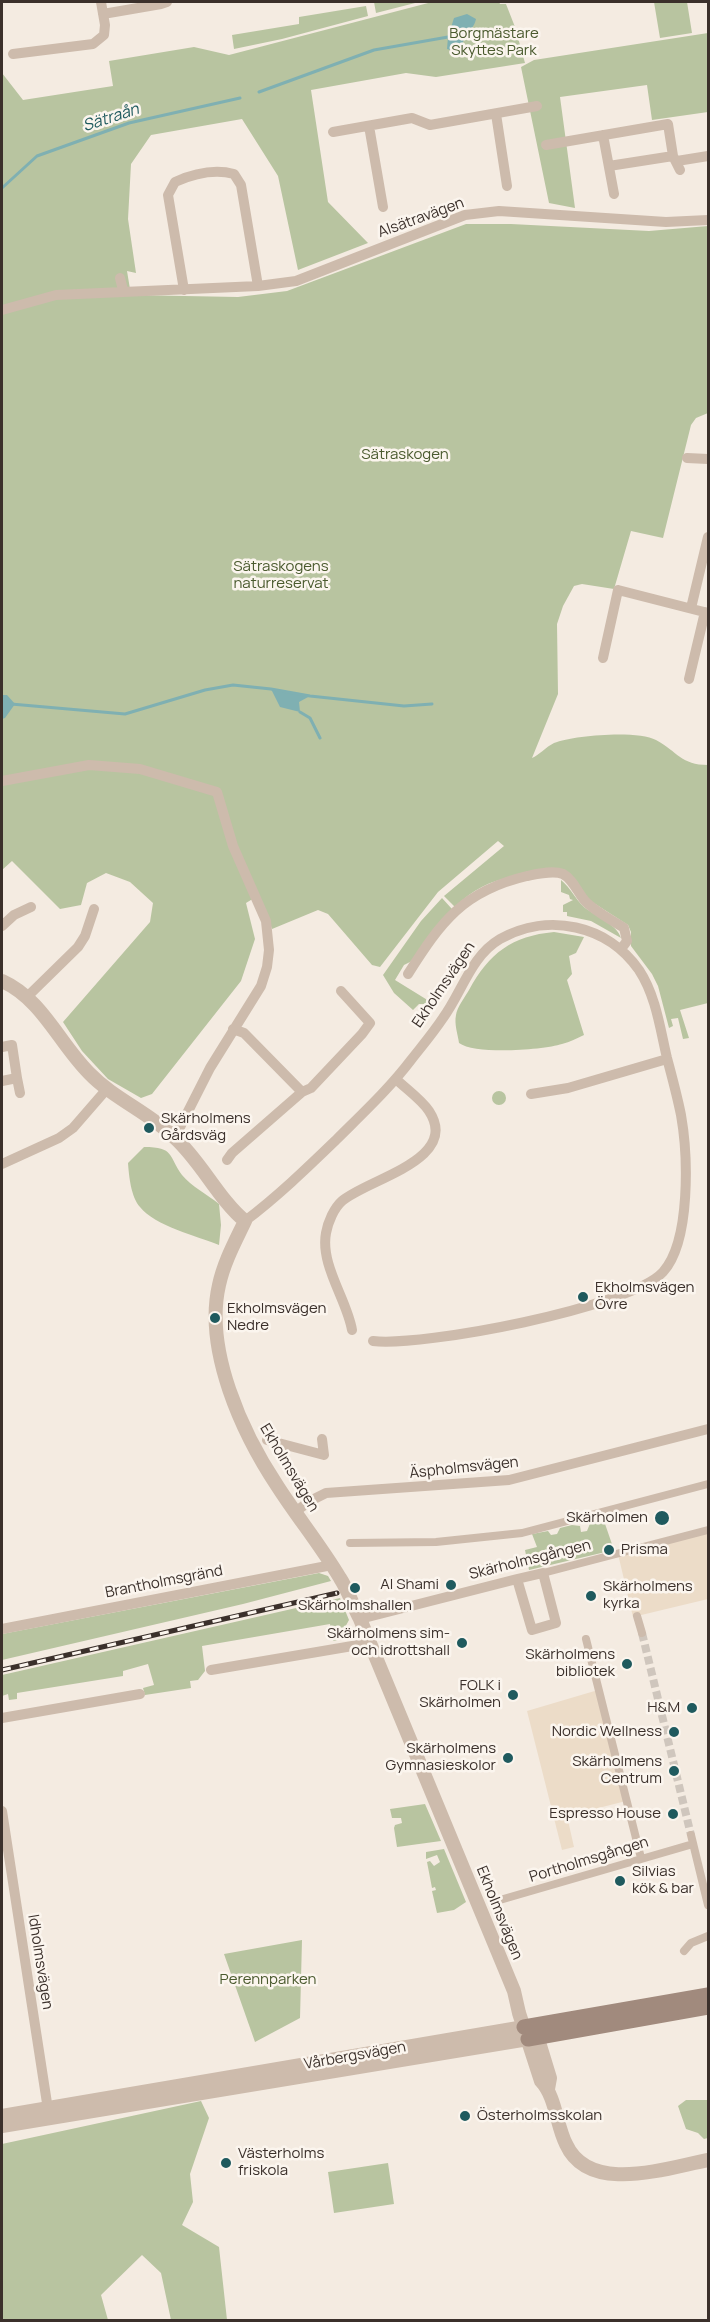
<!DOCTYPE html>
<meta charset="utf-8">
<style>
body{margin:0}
#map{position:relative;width:710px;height:2322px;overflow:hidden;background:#f4ebe1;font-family:Manrope,sans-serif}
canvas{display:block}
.frame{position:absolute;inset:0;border:3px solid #3b302b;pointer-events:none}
</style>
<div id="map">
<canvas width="710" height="2322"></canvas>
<div class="frame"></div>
</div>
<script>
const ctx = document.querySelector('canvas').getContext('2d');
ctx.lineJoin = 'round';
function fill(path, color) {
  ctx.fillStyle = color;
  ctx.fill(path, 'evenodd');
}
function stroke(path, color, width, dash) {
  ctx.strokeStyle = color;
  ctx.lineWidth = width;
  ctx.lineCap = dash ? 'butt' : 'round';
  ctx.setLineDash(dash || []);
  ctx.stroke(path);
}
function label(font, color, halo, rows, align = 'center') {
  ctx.font = font + ' Manrope,sans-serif';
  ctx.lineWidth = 5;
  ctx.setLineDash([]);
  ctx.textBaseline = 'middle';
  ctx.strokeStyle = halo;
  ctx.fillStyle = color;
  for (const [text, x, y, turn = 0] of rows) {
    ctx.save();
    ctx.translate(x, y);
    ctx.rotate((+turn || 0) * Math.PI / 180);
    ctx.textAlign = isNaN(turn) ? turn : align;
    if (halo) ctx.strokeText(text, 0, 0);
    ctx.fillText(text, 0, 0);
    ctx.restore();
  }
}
fill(new Path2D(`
 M374,2H419L376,13Z
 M432,2H499L500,4H506L515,27L525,63L436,77L406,73L311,90L328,202L368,243L298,270L278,176L242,119L151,135L131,164L128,219L136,273L127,271L131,295L238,297L287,291L466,224H511L649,231L708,226V413L696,418L691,425L663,538L631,531L614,589L582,584L574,586L563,606L557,624L558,694L532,758C539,755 546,747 554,743C574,735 638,730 656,740C678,752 681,765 708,765V1003L680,1010L689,1038L683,1039L678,1018L671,1019L673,1026L669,1028L658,986L652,974L631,946V932L628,925L589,900L570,874C523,876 492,871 455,907L444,896L504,846L498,841L438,892L380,967L372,965L328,914L318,910L272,929L259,895L246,903L255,939L241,981L152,1094L141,1098L108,1079L82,1051L63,1022L150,922L153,903L130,882L106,873L87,883L81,905L60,909L12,861L2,870V73L23,100L113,86L109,61L194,47L229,55Z
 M654,2H687L692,33L660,38Z
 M366,6L368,16L282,39L234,49L232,35L299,24V17Z
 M708,33V112L652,120L647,85L560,97L575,208L549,203L521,67L534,60Z
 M561,880C571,888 575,899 584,907C595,916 617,924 621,938L591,921L567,916V912H563V905L573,900L570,899L569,895L561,892Z
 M442,898L452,909L412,961L404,965L395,980L429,1001L428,1004H419L413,1010L394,993L383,975L421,921Z
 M554,932L584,937L576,953L569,956L572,974L567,980L584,1035C577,1038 570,1042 562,1044C543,1050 475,1055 459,1043C458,1035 454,1024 456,1015C457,1007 465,997 469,990C489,953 512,936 554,932Z
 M492 1098a7 7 0 1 1 14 0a7 7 0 1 1-14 0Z
 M144,1147C175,1147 168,1156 182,1175C191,1186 208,1195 219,1204L221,1225L219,1245C197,1236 155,1226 140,1207C131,1197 129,1176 128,1163Z
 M603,1518L614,1550L529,1570L525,1550L537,1547L532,1534L548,1531L551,1535L557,1534L560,1528L572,1525L580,1526L581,1532L587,1531L591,1521Z
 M319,1573L328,1576L331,1581L243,1604L2,1660V1634Z
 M340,1598L349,1620L338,1640L333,1641L330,1624L202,1646L205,1671L198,1680L190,1681L191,1688L145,1695L143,1688L154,1685L148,1664L123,1671V1676L17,1693V1699L9,1700L8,1694L2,1696V1675Z
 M425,1804L441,1841L397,1847L394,1828L395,1825L402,1823L401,1818H392L390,1809Z
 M444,1849L466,1902L454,1910L437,1913L432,1891L436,1890L435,1887L432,1888L427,1862L430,1861L434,1866L440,1862L437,1855L426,1859V1852Z
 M302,1940L300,2018L255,2042L224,1954Z
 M686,2100H708V2138L704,2139L698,2133L686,2129L678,2106Z
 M201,2101L209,2118L190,2174L193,2202L182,2225L219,2247L227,2320H171L161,2273L142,2255L101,2295L108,2320H2V2144Z
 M388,2163L394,2204L334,2213L328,2172Z`), '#b8c4a0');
fill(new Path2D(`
 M708,1528V1599L633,1617L617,1550Z
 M598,1690L626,1801L567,1816L574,1847L562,1850L527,1711Z`), '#ecdcc8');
fill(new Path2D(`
 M467,14L476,19C474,27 472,27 468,33C463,39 464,43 457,52L447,49L448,37L454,18Z
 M271,689L310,696L299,702L300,712L280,707Z
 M2,695H7L15,704L5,718L2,719Z`), '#7fb0b2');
stroke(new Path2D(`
 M259,92L374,50L448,37
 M2,188L37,156L129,123L240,98
 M11,704L125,714L205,690L233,685L271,689L310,696L404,706L432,704
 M300,712L310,718L320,738`), '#7fb0b2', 3);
stroke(new Path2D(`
 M642,1633L691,1835`), '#cfc6bd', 8, [8, 4]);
stroke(new Path2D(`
 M350,1543L436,1542L522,1533L708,1484
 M543,1573L708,1530
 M637,1616L642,1633
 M586,1639L641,1858
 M691,1835L708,1905
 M493,1902L693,1844
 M684,1951L691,1943L708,1936`), '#cdbbac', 8);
stroke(new Path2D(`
 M103,14L161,4L167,2
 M13,54L93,44L104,35L105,25L101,2
 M496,114L507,186
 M369,126L383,207
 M333,132L412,118L430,125L537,106
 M603,135L614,194
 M546,145L668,124L673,156L680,170
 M677,161L708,156
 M609,166L673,156
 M120,278L123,290
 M184,290L168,195L175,182C193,174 215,169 234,174L241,185L258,286
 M2,310L56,295L258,286L296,281L465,215L499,211L666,222L708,220
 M687,458L708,459
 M691,608L708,537
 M603,658L618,590L708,613
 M689,679L705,612
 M2,781L89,765L140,769L217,792L233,846L266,921L269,950L267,967L261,986L210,1068L175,1137
 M2,926L14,915L31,907
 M408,974C441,922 463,891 527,876C537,874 553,870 563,874C574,880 578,894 586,902C596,912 612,920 624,928L627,941L621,949
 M28,996L78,947L85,936L94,909
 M233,1029L244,1033L302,1092
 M2,1047L12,1045L17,1078L2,1081
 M17,1078L20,1093
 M531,1094L568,1088L667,1059
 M227,1160L232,1153L302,1092L311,1088L362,1034L370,1023L341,991
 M2,1164L59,1138L73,1128L106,1090
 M245,1221C277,1197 307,1168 336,1140C362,1114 389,1089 411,1060C422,1046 433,1033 443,1018C462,992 471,956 500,939C548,912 608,925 639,970C656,996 660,1028 667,1058C672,1077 677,1095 681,1115C688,1155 691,1241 663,1272C630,1308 422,1347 373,1341
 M352,1330C347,1300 320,1265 326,1233C328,1222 334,1208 342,1201C367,1179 461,1160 429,1111C421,1099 406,1089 396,1079
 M267,1440L324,1455L322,1439
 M295,1512L310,1501L326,1493L509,1480L708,1429
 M360,1619L517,1579L543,1573L556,1623L532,1630L517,1579
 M2,1629L332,1565
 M211,1670L370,1643
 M2,1718L140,1694
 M2,1811L49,2116`), '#cdbbac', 10);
stroke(new Path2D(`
 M2,981C42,999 59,1043 89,1073C114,1099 148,1112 174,1137C201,1161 219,1200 245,1221C235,1242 224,1262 219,1285C204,1350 242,1433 278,1487C298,1518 321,1546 340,1578C348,1590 353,1606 360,1619L514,1991L519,2013L541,2081C556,2097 556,2124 566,2144C589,2195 666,2168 708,2160
 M535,2029L550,2078L548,2089
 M2,2116L524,2027
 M2,2126L528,2039`), '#cdbbac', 14);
stroke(new Path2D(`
 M524,2027L708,1995
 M528,2039L708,2007`), '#a18a7d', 15);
const rail = new Path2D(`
 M2,1670L337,1593`);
stroke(rail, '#3b302b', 5);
stroke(rail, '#fbf5ee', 3, [9]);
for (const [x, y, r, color] of [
 [149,1128,6,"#1f5a5e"],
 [583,1297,6,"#1f5a5e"],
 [215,1318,6,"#1f5a5e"],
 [662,1518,8,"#1f5a5e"],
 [609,1550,6,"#1f5a5e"],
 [451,1585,6,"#1f5a5e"],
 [355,1588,6,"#1f5a5e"],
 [591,1596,6,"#1f5a5e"],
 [462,1643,6,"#1f5a5e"],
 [627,1664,6,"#1f5a5e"],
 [513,1695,6,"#1f5a5e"],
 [692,1708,6,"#1f5a5e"],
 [674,1732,6,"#1f5a5e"],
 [508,1758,6,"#1f5a5e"],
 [674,1771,6,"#1f5a5e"],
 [673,1814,6,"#1f5a5e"],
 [620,1881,6,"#1f5a5e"],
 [465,2116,6,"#1f5a5e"],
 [226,2163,6,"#1f5a5e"]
]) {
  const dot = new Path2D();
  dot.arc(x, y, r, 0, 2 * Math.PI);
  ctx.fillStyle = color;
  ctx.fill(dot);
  stroke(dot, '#fbf5ee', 2);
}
label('15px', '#4a5a2e', '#fbf5ee', [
 ["Borgmästare",494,34],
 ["Skyttes Park",494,51],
 ["Sätraskogen",405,455],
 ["Sätraskogens",281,567],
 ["naturreservat",281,584],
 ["Perennparken",268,1980]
]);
label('15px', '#3b302b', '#fbf5ee', [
 ["Alsätravägen",421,218,-20],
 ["Ekholmsvägen",444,985,-56],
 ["Ekholmsvägen",289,1468,59],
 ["Äspholmsvägen",464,1468,-6],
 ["Skärholmsgången",530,1560,-14],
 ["Brantholmsgränd",164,1582,-11],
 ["Portholmsgången",589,1860,-17],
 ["Ekholmsvägen",499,1913,68],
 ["Idholmsvägen",40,1962,81],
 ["Vårbergsvägen",355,2056,-10]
]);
label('15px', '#3b302b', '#fbf5ee', [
 ["Skärholmens",161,1119,"left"],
 ["Gårdsväg",161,1136,"left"],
 ["Ekholmsvägen",595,1288,"left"],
 ["Övre",595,1305,"left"],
 ["Ekholmsvägen",227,1309,"left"],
 ["Nedre",227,1326,"left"],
 ["Skärholmen",648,1518],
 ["Prisma",621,1550,"left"],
 ["Al Shami",439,1585],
 ["Skärholmens",603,1587,"left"],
 ["kyrka",603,1604,"left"],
 ["Skärholmshallen",355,1606,"center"],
 ["Skärholmens sim-",450,1634],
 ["och idrottshall",450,1651],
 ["Skärholmens",615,1655],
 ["bibliotek",615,1672],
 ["FOLK i",501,1686],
 ["Skärholmen",501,1703],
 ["H&M",680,1708],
 ["Nordic Wellness",662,1732],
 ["Skärholmens",496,1749],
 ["Gymnasieskolor",496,1766],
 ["Skärholmens",662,1762],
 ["Centrum",662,1779],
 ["Espresso House",661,1814],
 ["Silvias",632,1872,"left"],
 ["kök & bar",632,1889,"left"],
 ["Österholmsskolan",477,2116,"left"],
 ["Västerholms",238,2154,"left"],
 ["friskola",238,2171,"left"]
], 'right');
label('italic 16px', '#1f5a5e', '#fbf5ee', [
 ["Sätraån",111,118,-18]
]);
</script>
